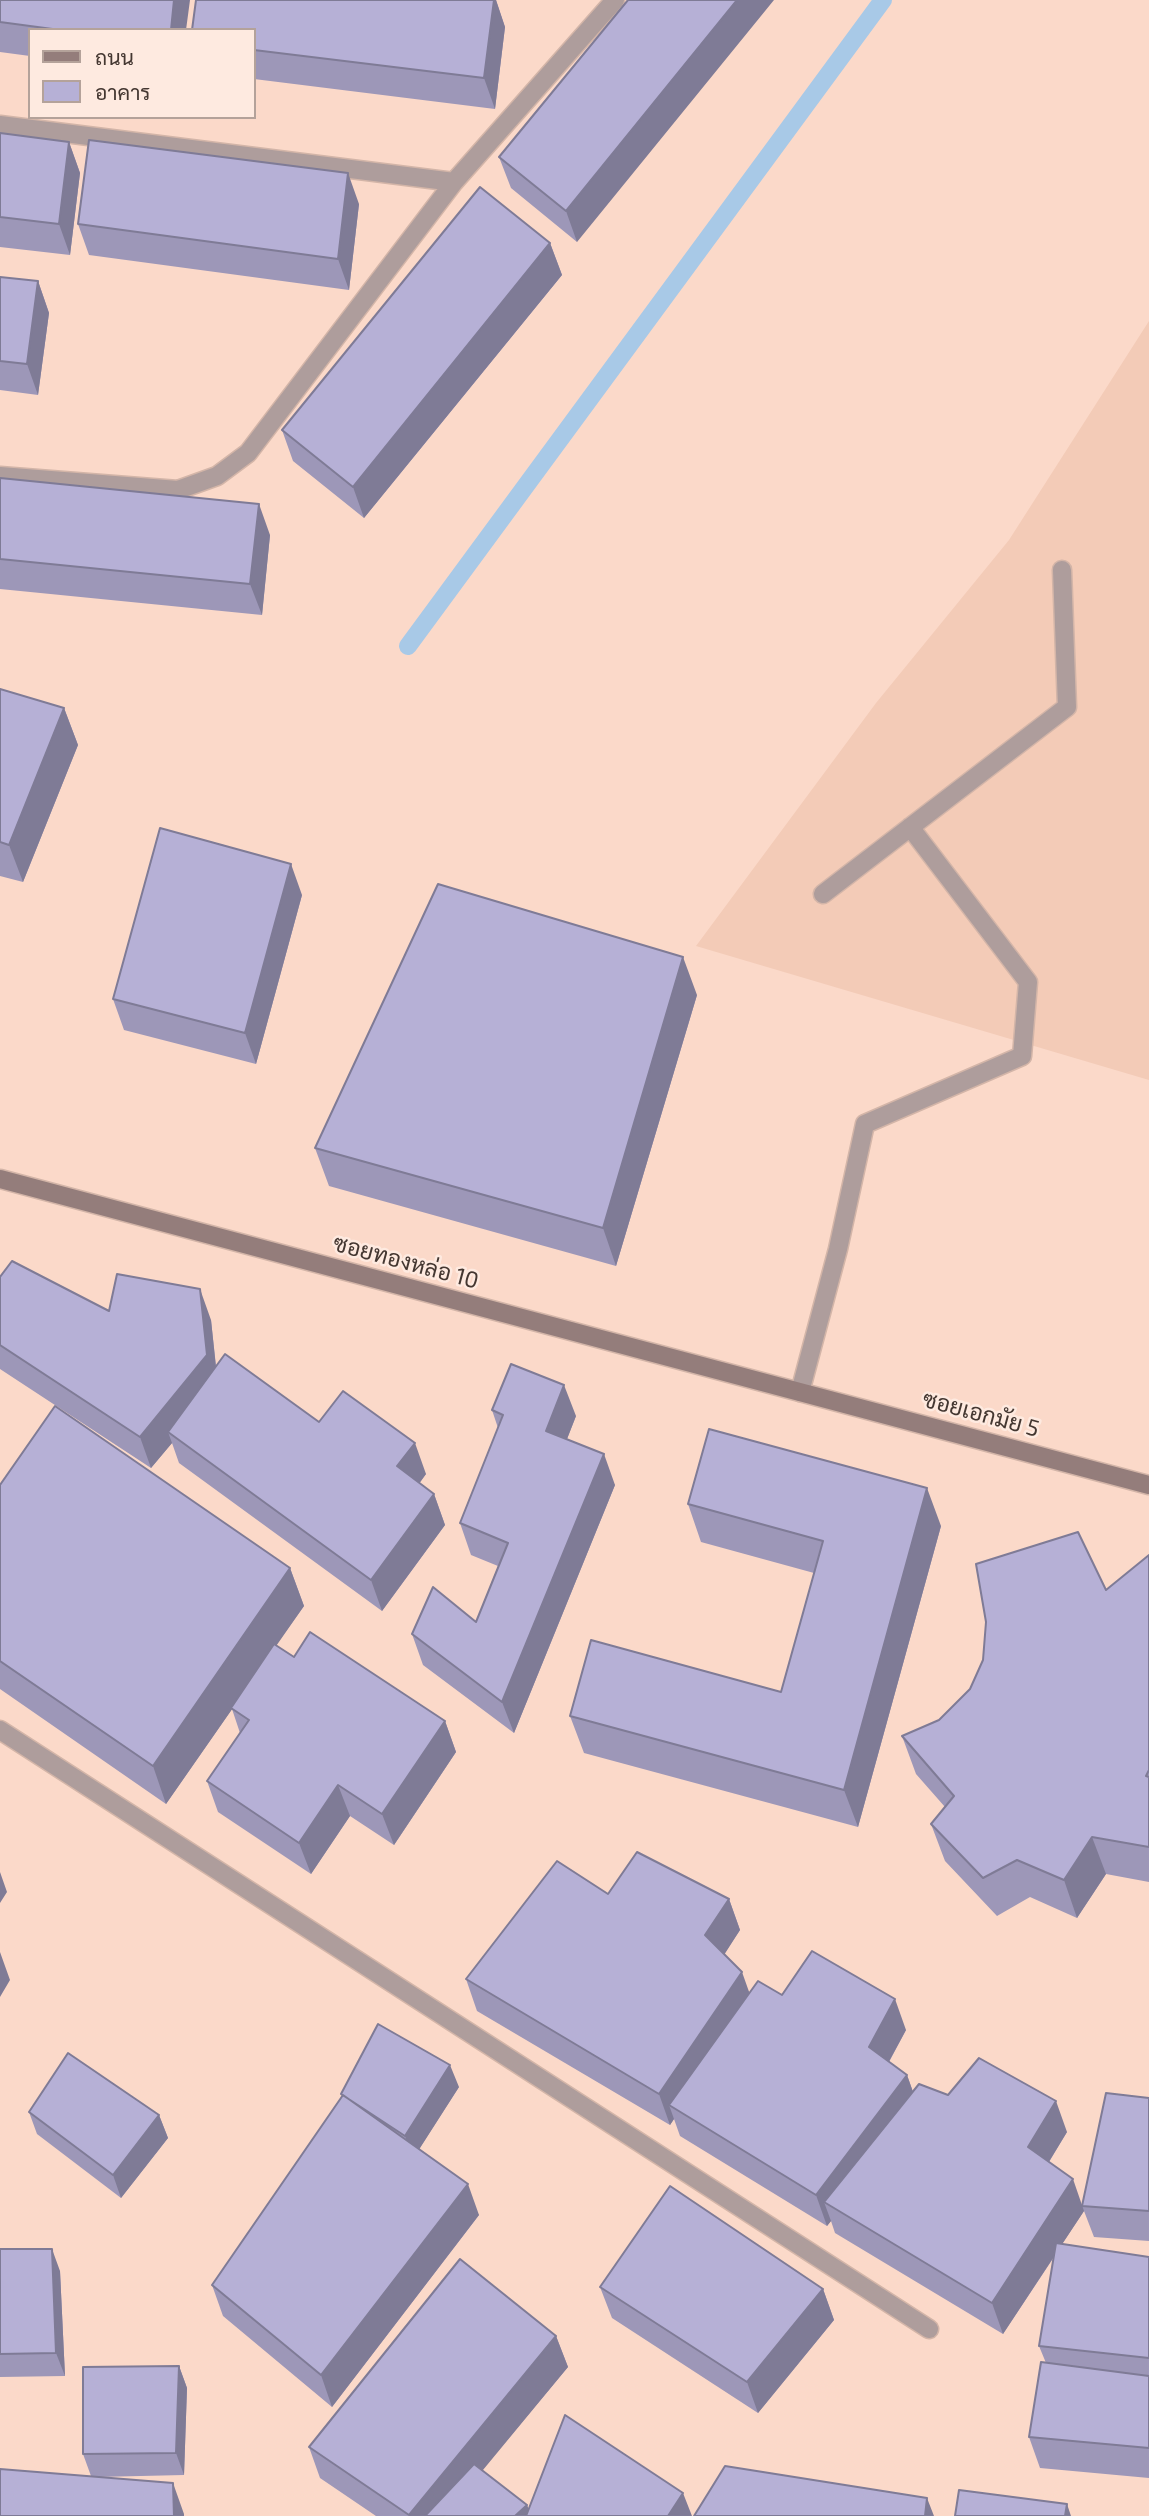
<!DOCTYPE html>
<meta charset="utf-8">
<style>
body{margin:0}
#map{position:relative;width:1149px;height:2516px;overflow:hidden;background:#fbd9c9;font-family:"Exo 2",Sarabun,sans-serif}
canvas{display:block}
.legend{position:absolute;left:28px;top:28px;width:228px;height:91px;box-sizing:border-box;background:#feeae0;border:2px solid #b4a29a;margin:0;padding:9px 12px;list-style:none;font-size:21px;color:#443731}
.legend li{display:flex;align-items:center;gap:14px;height:35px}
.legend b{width:35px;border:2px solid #b4a29a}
</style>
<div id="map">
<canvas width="1149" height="2516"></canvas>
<ul class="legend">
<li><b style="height:9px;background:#947d7b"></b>ถนน</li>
<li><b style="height:19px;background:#b6b0d6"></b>อาคาร</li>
</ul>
</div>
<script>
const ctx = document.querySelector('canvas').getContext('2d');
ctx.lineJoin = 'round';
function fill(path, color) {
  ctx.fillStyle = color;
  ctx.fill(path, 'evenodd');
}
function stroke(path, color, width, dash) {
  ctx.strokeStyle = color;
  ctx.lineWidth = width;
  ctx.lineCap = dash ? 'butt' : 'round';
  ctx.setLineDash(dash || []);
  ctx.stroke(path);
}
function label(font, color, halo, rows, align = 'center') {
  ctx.font = font + ' "Exo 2",Sarabun,sans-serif';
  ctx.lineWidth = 5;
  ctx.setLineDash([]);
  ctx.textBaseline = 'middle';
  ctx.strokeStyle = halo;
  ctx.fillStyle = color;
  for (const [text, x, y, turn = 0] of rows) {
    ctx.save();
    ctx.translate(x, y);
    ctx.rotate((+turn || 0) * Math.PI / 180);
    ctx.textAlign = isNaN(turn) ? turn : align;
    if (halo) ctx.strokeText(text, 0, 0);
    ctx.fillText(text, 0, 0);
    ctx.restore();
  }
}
fill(new Path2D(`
 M1149,321V1080L696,946L876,703L1009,540Z`), '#f3cbb7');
stroke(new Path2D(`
 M408,646L883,0`), '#a8c9e7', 18);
const street = new Path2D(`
 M0,125L454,182
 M0,476L178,490L217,476L248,453L454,182L615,0
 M823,894L1067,707L1062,570
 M800,1392L838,1249L865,1124L1022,1056L1028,982L910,827
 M0,1730L929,2329`);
const secondary = new Path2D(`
 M0,1179L1149,1485`);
stroke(street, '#d3b5a8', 21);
stroke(secondary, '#d3b5a8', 21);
stroke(street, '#ae9d9c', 18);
stroke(secondary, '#947d7b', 18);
fill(new Path2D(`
 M0,0L186,30H30V56L0,52Z
 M196,0H496L505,27L495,109L254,79V30Z
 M628,0L577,242L511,188L499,157Z
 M0,133L69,142L80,173L70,255L0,247Z
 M359,204L349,290L89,255L78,224Z
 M550,243L562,275L364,518L293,461L282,430Z
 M0,277L38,281L49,313L38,395L0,390Z
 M0,478L270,535L262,615L0,589Z
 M0,689L64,708L78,745L23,882L0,876Z
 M302,895L256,1064L124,1030L113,999Z
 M697,995L616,1266L329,1186L315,1148Z
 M0,1277L109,1311L211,1320L216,1366L319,1422L426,1474L419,1483L434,1494L445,1525L382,1611L179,1463L172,1443L151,1468L0,1369Z
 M492,1410L576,1416L567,1439L615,1485L514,1733L423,1665L412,1634L476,1622L498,1566L471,1555L460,1523L498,1428Z
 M0,1485L290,1568L304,1606L276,1645L294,1657L445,1721L456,1752L394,1845L350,1816L311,1874L218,1812L207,1781L240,1733L232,1709L166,1804L0,1689Z
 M688,1504L941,1526L858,1827L584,1753L570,1716L781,1692L814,1573L701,1542Z
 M1149,1555V1882L1106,1874L1077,1918L1030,1897L997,1916L945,1861L931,1824L945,1807L916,1774L902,1736L939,1720L1106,1590Z
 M608,1894L729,1899L740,1930L724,1954L749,1992L782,1995L906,2030L889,2062L907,2075L913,2092L948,2095L1067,2132L1049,2162L1082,2205L1149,2098V2241L1094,2237L1084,2211L1062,2244L1149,2257V2478L1040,2468L1029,2437L1046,2363L1039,2346L1054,2257L1003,2334L835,2233L831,2221L827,2226L680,2136L674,2119L670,2125L477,2011L466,1979Z
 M459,2087L419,2149L479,2215L332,2407L223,2316L212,2285L342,2096L341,2094Z
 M29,2112L159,2115L168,2138L121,2198L37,2134Z
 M0,2249L60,2271L65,2376L0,2377Z
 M600,2287L823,2289L834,2320L758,2413L612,2318Z
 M556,2336L568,2367L482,2470L527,2505L529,2510L692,2516H376L320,2478L309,2447Z
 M179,2366L187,2388L184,2475L97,2477L184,2514V2516H0L91,2476L83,2454Z`), '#9d97b8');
fill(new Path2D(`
 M174,0H190L186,30H171Z
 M494,0H496L505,27L495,109L484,78Z
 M737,0H774L577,242L566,211Z
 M69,142L80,173L70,255L59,224Z
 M348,173L359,204L349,290L338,259Z
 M550,243L562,275L364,518L353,487Z
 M38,281L49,313L38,395L27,364Z
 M259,504L270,535L262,615L250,584Z
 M64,708L78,745L23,882L9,845Z
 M291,864L302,895L256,1064L245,1033Z
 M683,957L697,995L616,1266L603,1228Z
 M200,1289L211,1320L218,1387L168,1432L172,1443L151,1468L140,1437Z
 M564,1385L576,1416L558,1462L546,1431Z
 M415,1443L426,1474L409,1498L397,1466Z
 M604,1454L615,1485L514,1733L502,1702Z
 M927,1488L941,1526L858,1827L844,1790Z
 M434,1494L445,1525L382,1611L371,1580Z
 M290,1568L304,1606L166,1804L153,1766Z
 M445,1721L456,1752L394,1845L382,1814Z
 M338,1785L350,1816L311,1874L299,1843Z
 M1092,1837L1106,1874L1077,1918L1064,1880Z
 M0,1872L7,1892L0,1903Z
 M729,1899L740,1930L717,1966L705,1935Z
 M0,1952L10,1980L0,1997Z
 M742,1972L753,2003L669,2105L674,2119L670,2125L659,2094Z
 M895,1999L906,2030L880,2078L869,2047Z
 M450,2065L459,2087L413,2159L405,2136Z
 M907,2075L918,2106L824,2202L831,2221L827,2226L816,2195Z
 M1056,2101L1067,2132L1039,2178L1028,2147Z
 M159,2115L168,2138L121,2198L113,2175Z
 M1073,2179L1084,2211L1003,2334L992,2303Z
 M468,2184L479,2215L332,2407L321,2375Z
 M52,2249L60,2271L65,2376L56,2353Z
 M823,2289L834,2320L758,2413L747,2382Z
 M556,2336L568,2367L445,2516H409V2515Z
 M179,2366L187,2388L184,2475L176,2453Z
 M173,2483L184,2514V2516H174Z
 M683,2493L692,2516H668Z
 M927,2498L934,2516H925Z
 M1067,2504L1071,2516H1065Z
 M527,2505L531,2516H515Z`), '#7f7b96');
const building = new Path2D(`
 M0,0H174L171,30H60L0,22Z
 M196,0H494L484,78L254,50V30H192Z
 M628,0H737L566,211L499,157Z
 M0,133L69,142L59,224L0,217Z
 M89,140L348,173L338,259L78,224Z
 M480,187L550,243L353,487L282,430Z
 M0,277L38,281L27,364L0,361Z
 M0,478L259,504L250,584L0,559Z
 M0,689L64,708L9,845L0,842Z
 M160,828L291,864L245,1033L113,999Z
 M438,884L683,957L603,1228L315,1148Z
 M12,1261L109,1311L117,1274L200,1289L207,1355L140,1437L0,1345V1277Z
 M225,1354L319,1422L343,1391L415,1443L397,1466L434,1494L371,1580L168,1432Z
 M511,1364L564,1385L546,1431L604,1454L502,1702L412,1634L433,1587L476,1622L508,1543L460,1523L503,1415L492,1410Z
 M55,1406L290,1568L153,1766L0,1661V1485Z
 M709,1429L927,1488L844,1790L570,1716L591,1640L781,1692L823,1541L688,1504Z
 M1078,1532L1106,1590L1149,1555V1770L1146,1776L1149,1777V1847L1092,1837L1064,1880L1017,1860L983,1878L931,1824L954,1796L902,1736L939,1720L970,1689L983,1660L986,1622L976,1564Z
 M310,1632L445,1721L382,1814L338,1785L299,1843L207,1781L249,1720L231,1708L274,1644L294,1657Z
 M637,1852L729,1899L705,1935L742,1972L659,2094L466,1979L557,1861L608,1894Z
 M812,1951L895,1999L869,2047L907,2075L816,2195L669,2105L758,1981L782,1995Z
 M378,2024L450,2065L405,2136L341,2094Z
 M68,2053L159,2115L113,2175L29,2112Z
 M979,2058L1056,2101L1028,2147L1073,2179L992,2303L824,2202L919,2084L948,2095Z
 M1106,2093L1149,2098V2211L1082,2206Z
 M343,2095L468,2184L321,2375L212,2285Z
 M670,2186L823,2289L747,2382L600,2287Z
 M1056,2243L1149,2257V2358L1039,2346Z
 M0,2249H52L56,2353L0,2354Z
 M460,2259L556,2336L409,2515L309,2447Z
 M1041,2362L1149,2376V2448L1029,2437Z
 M179,2366L176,2453L83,2454V2367Z
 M565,2415L683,2493L668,2516H526Z
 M474,2464L527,2505L515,2516H425Z
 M725,2466L927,2498L925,2516H694Z
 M0,2469L173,2483L174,2516H0Z
 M959,2490L1067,2504L1065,2516H955Z`);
fill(building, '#b6b0d6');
stroke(building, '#7f7b96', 2);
label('23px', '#443731', '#feeae0', [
 ["ซอยทองหล่อ 10",406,1262,15],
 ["ซอยเอกมัย 5",981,1414,15]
]);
</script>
